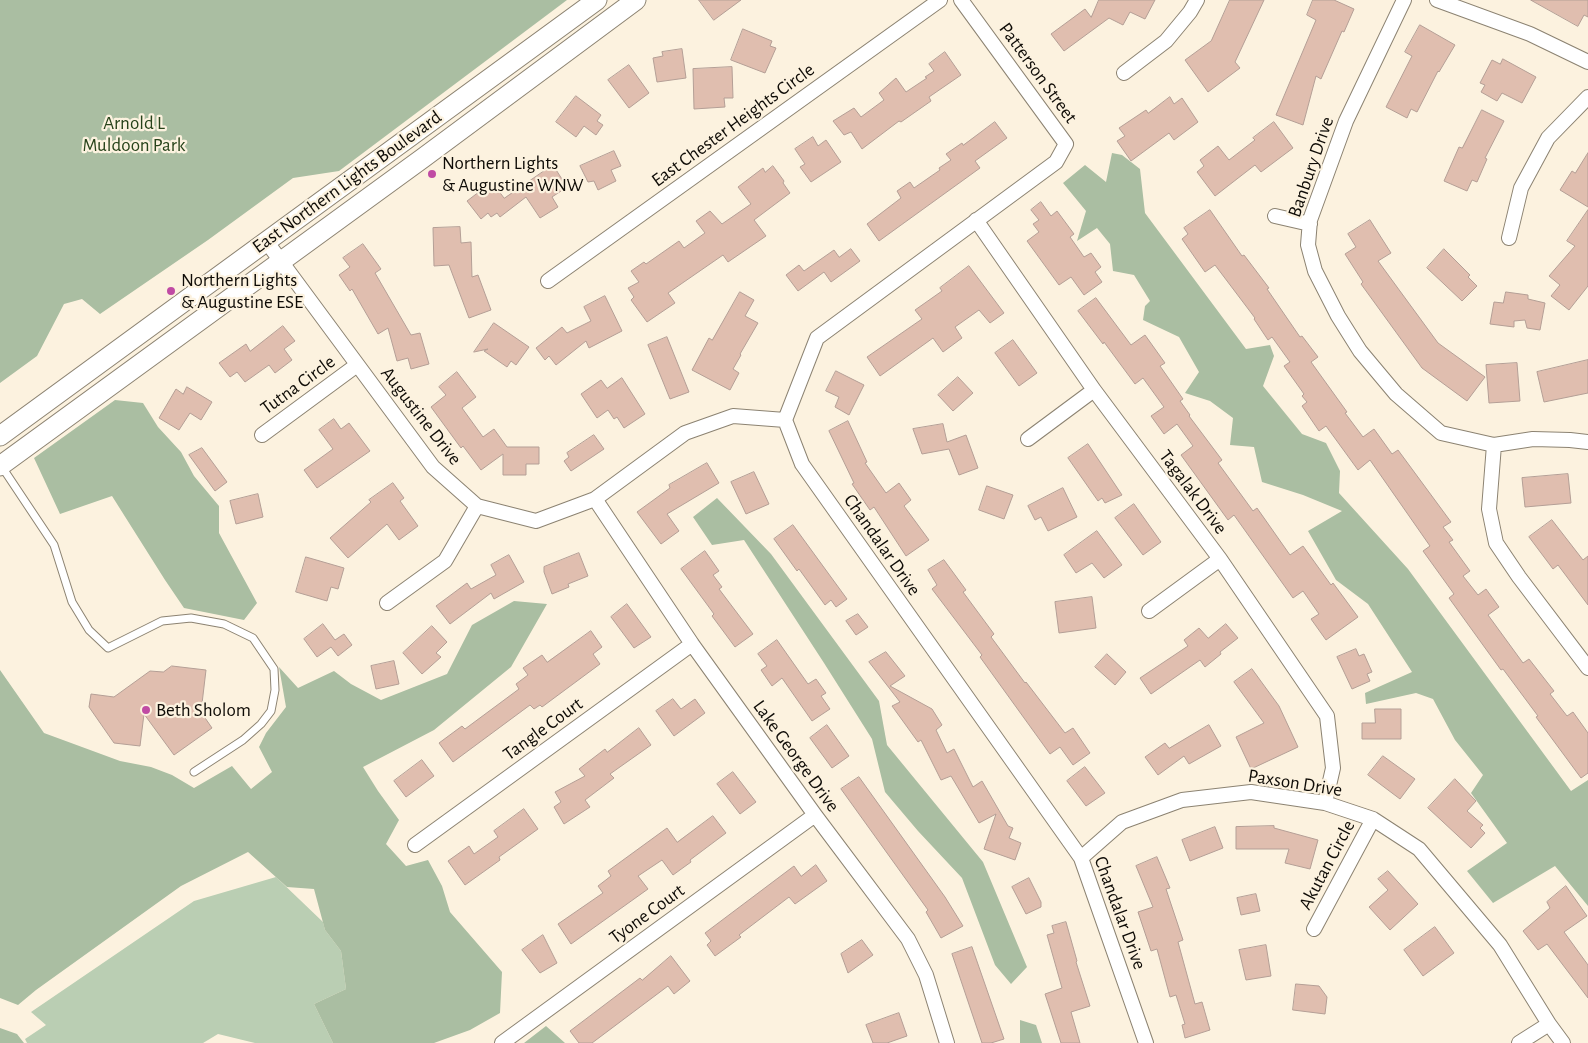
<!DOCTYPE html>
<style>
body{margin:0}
canvas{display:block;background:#fcf2df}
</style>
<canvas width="1588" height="1043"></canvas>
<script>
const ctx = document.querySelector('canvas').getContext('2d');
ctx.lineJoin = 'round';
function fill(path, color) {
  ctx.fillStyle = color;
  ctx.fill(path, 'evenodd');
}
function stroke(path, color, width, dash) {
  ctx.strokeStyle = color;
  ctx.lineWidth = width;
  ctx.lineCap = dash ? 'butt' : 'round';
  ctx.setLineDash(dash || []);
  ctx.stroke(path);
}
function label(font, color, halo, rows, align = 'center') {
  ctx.font = font + ' "Alegreya Sans",sans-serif';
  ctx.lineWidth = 4.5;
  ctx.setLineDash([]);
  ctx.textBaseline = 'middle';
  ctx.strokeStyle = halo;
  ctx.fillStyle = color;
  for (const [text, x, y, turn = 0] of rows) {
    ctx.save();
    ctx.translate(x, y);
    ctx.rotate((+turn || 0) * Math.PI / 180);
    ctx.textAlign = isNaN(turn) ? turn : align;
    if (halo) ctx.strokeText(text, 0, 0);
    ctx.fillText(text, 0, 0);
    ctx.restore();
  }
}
fill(new Path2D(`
 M276,877L323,922L325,930L341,951L346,989L314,1004L333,1043H255L218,1034L203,1043H27L25,1039L46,1025L31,1012L194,901Z`), '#baceb3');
fill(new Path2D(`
 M0,0H567L339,171L293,178L208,240L100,314L82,299L64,304L37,356L0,383Z
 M1112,153L1122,155L1140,169L1145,213L1246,349L1270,345L1274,356L1263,386L1302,434L1326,443L1340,471L1339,493L1408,569L1571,791L1588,780V906L1555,866L1493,903L1467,871L1507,843L1471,793L1483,775L1455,740L1433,699L1416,693L1366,704L1365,693L1412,672L1368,604L1336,580L1308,531L1342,511L1303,495L1262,482L1254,447L1230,445L1233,418L1210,401L1185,393L1199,372L1179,337L1143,320L1145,306L1150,301L1134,275L1113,271L1110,244L1097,228L1077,241L1086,211L1063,183L1085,165L1106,182Z
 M115,400L143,403L158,427L181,452L194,476L219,506V533L257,603L244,620L184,608L165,580L112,496L60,514L34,458Z
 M717,498L771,554L879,701L887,745L983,862L1027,967L1011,984L995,965L962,878L918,831L885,792L872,739L824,663L744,540L712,545L693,517Z
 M514,601L547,604L511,667L434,730L363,767L378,791L399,820L386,844L406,866L428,860L442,886L450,912L502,972L500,1013L470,1030L434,1043H333L314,1004L346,989L341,951L325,930L314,889L287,887L248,852L181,886L36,990L18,1005L0,998V670L44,733L120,761L151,767L172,775L194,788L232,766L251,789L272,772L259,747L266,733L286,707L279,667L298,688L334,671L351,684L381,700L447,674L472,625Z
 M1020,1020L1036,1025L1042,1043H1020Z
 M546,1026L565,1043H524Z
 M0,1028L17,1034L24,1043H0Z`), '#aabea2');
const building = new Path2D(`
 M699,0H741L714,20Z
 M1099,0H1155L1145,19L1130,12L1123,25L1109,18L1064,51L1051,34L1085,9L1091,17Z
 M1230,0H1264L1235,62L1240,68L1208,92L1185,60L1211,41Z
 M1313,0H1334L1354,9L1344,32L1342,31L1321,79L1316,76L1303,125L1276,115L1316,20L1307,15Z
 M1531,0H1588V17L1584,15L1578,26Z
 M1420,25L1455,45L1439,72L1438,71L1417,112L1411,109L1407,118L1386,107L1412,56L1405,52Z
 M743,29L772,41L770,46L776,48L765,73L731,60Z
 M682,49L686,78L657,82L653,58L663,56L662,52Z
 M945,52L961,75L929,97L931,101L901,122L899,121L862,149L851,132L844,135L833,121L854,108L861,117L884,100L879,93L896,78L906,92L927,78L925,77L934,71L929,64Z
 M1503,59L1536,77L1522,103L1502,93L1497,101L1481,92L1485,85L1480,83L1492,60L1500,64Z
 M629,65L649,93L629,108L608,80Z
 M732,67L733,98H724L725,107L694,109L693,69Z
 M576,96L601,115L597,121L603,125L596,135L584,126L576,137L556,122Z
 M1170,97L1174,104L1182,98L1198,122L1174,140L1169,133L1131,161L1117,141L1125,136L1119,128L1146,110L1148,113Z
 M1482,110L1504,121L1485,158L1487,159L1477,182L1472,180L1467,191L1444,181L1459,147L1462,148Z
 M995,122L1007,138L975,161L980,168L879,241L867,224L901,198L897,191L910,182L914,188L940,170L939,168L951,160L946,154L962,143L963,145Z
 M1274,122L1293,148L1261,172L1255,165L1215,196L1197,172L1204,166L1200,160L1218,146L1229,160L1255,140L1253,138Z
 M813,137L818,146L826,140L841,162L811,182L800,167L805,164L795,149Z
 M614,151L621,166L611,170L616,181L598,190L594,181L588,182L580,166Z
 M1588,153V207L1560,190L1572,171L1575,173Z
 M553,165L567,187L552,197L558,207L540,218L526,197L500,217L497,213L491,217L488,213L481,219L467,201L492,182L504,198Z
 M773,166L784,181L783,183L790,193L754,220L766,236L728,262L723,255L668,293L675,303L647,322L631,300L634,297L628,288L639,282L631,271L644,262L646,264L679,241L684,248L705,233L696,221L710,211L722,224L751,204L738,187L763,168L765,172Z
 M1041,202L1051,216L1057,211L1074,234L1070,237L1084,257L1091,253L1101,267L1095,272L1102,282L1084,295L1071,277L1059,285L1027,241L1039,232L1033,224L1039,220L1031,210Z
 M1210,210L1242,256L1244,255L1269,288L1267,289L1300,337L1302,336L1318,357L1311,362L1347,412L1345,413L1363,437L1374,429L1392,454L1398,450L1451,522L1443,527L1453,540L1449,542L1470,571L1463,576L1478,595L1486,589L1499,607L1488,615L1523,663L1529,659L1554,691L1550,694L1567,716L1573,712L1588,733V773L1581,778L1536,717L1538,716L1503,669L1501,670L1449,598L1454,594L1423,551L1430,546L1370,460L1358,470L1326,426L1319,431L1302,406L1307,402L1302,396L1304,394L1284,366L1290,362L1272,337L1268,340L1254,319L1255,318L1215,265L1205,272L1182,239L1188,234L1184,228Z
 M1588,210V286L1569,310L1551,296L1560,285L1549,276L1575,246L1567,241Z
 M1370,220L1391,253L1378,261L1438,343L1485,377L1467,401L1422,368L1361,284L1363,282L1345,254L1356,247L1348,234Z
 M460,227L461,243L471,242L472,277L478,275L491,310L469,318L449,265L434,266L433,228Z
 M363,244L381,269L375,273L411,335L420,333L429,364L411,369L408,358L397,361L388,328L378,334L352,289L350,291L339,275L350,267L343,258Z
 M851,249L860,261L831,282L824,272L798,291L786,275L799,265L804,271L834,250L839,257Z
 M1444,249L1470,275L1468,277L1477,286L1462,301L1427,268Z
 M969,266L1004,313L990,323L979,310L955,327L962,338L943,352L933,338L880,376L867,357L922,319L915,310L942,291L940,288Z
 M740,292L754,300L745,316L758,323L740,354L741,355L733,369L739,373L730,390L692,370L709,338L712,340Z
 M1506,292L1528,295V299L1545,303L1540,330L1527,328L1525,320L1514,321V327L1490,324L1494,302L1503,303Z
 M605,296L622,331L589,348L586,341L556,365L549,356L545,360L536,348L562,327L567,333L591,321L584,307Z
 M1096,298L1131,345L1145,335L1165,363L1160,366L1183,399L1180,401L1190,415L1189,416L1222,460L1218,463L1253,511L1257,508L1290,555L1303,546L1331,585L1333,583L1358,617L1326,640L1311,619L1319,614L1303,591L1293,598L1234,515L1228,520L1181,455L1193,446L1177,424L1164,434L1151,416L1164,407L1143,378L1135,384L1104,342L1103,344L1078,311Z
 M494,323L529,347L516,365L511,361L507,367L484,351L488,349L474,352Z
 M283,326L295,341L284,349L292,360L275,373L269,365L245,382L237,372L230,377L219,363L246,344L250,351Z
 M667,337L689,392L670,399L648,345Z
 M1013,340L1037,373L1019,386L995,353Z
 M1588,360V393L1544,402L1537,372Z
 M1517,363L1520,401L1489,403L1486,365Z
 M836,371L864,385L849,415L835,407L839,397L826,391Z
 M457,372L476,397L462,408L483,437L494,429L507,447H539V464H526V475H503V454L481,470L463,446L461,448L431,407L446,395L439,387Z
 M958,377L973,393L953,411L938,395Z
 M622,378L645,414L624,428L617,417L614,419L608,410L597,418L581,394L601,380L607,388Z
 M187,387L212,402L201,420L190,413L179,430L159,418L176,389L183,394Z
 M334,419L341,429L349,423L370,451L317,488L304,470L333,449L319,430Z
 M848,421L867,462L865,463L886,493L899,483L911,500L904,506L929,540L906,556L874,507L870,510L852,484L854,483L829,431Z
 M943,424L947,442L966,435L978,468L959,475L949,449L922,454L913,429Z
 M594,435L604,449L571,471L564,461L569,457L567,453Z
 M1088,444L1122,495L1105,503L1102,498L1098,501L1068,458Z
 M202,448L227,482L215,491L189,455Z
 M707,463L719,483L667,514L679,531L661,544L637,512L670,488L669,485Z
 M754,472L769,504L746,514L731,482Z
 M1568,474L1571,503L1525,507L1522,478Z
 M393,483L404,498L400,501L418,526L399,540L387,524L348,558L330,538L371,502L369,500Z
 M987,486L1013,495L1004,519L979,510Z
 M1063,488L1077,517L1048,531L1041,517L1035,520L1028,506Z
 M258,494L263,517L236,524L230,501Z
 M1134,504L1161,542L1143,555L1115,518Z
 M1552,520L1583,560L1588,556V605L1558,565L1553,569L1529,537Z
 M793,525L847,599L836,607L831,600L825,605L799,569L797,571L774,539Z
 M1097,531L1122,565L1104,578L1092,563L1076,573L1064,555Z
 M705,551L719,571L713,575L722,587L719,589L753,634L735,647L712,616L714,614L681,569Z
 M579,553L588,576L568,584L569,587L552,594L544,572V567Z
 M509,555L524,582L494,599L491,593L450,624L436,606L467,583L471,589L496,575L491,565Z
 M306,557L344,568L338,589L331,587L327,601L296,592Z
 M944,560L966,590L963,592L994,634L991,637L1025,683L1026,682L1065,733L1073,728L1090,753L1073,765L1060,747L1050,754L980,657L982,655L932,589L937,585L928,570Z
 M1092,597L1096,628L1059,633L1055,602Z
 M627,604L651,637L634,648L611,617Z
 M858,614L868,627L856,635L846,621Z
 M323,624L335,640L344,634L352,645L338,656L331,647L317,657L304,639Z
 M1226,624L1238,638L1220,652L1221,654L1205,667L1200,660L1151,694L1140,678L1188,646L1184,640L1199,628L1208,638Z
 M432,626L447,642L436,653L441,657L422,674L403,653Z
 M591,631L602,647L593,654L600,664L542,707L540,705L534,709L530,705L453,762L439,743L462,726L465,729L519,689L516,684L528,675L523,668L542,655L547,662Z
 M777,640L808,684L816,679L826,693L821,696L830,709L812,721L782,678L772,686L761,670L767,666L758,654Z
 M1356,649L1359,656L1364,654L1372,672L1367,674L1370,681L1352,689L1337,657Z
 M886,652L905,676L890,686L932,709L942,725L936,730L947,753L954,749L973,787L982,781L1008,826L1013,828L1009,838L1021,843L1015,860L984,849L996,814L979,823L951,776L941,780L921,740L918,742L892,706L900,702L869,662Z
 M1107,654L1126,672L1115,685L1095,667Z
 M394,661L399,684L376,689L371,666Z
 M172,666L206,670L201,712L212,728L174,755L144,714L140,746L114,743L89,707L91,694L114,697L150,671L163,672Z
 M1252,669L1279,706L1298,747L1251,769L1236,737L1264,723L1234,682Z
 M673,699L681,709L695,699L705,713L674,736L656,711Z
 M1375,709H1401V739H1362V723H1375Z
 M827,725L849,756L832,768L810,738Z
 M1209,725L1221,746L1189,764L1184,756L1158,775L1145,757L1165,743L1169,748Z
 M639,728L651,745L610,774L614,778L585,800L590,807L564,824L554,807L561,802L555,792L585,776L579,769L605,749L607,752Z
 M1383,756L1415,779L1400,799L1368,775Z
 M422,760L434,776L406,797L394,781Z
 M1085,767L1105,793L1086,806L1067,781Z
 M733,772L756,802L740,814L717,784Z
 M859,777L945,897L963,926L941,938L926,912L928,910L841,789Z
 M1455,779L1476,801L1467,811L1483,825L1480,828L1485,833L1471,848L1428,808Z
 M524,809L538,829L499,857L500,860L465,885L448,861L469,846L474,854L498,837L494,831Z
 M713,816L726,833L690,860L691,862L673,875L662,860L638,876L648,889L571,944L558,924L603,893L598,886L611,876L608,871L667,828L677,842Z
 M1274,826V828L1318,840L1310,869L1285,863L1289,849H1236V827Z
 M1215,827L1223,848L1190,861L1182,840Z
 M1157,857L1170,888L1166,889L1183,940L1178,942L1195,1004L1202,1002L1210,1030L1185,1038L1182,1025L1185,1024L1176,995L1170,997L1157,949L1151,951L1138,912L1153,907L1136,866Z
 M816,865L827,881L795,904L789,897L739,935L741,937L715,956L707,945L711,941L705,933L794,866L801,876Z
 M1388,871L1418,904L1390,930L1369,907L1388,890L1378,879Z
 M1029,878L1041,902V907L1026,914L1012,887Z
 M1566,886L1587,916L1564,932L1588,965V998L1547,944L1538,950L1523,931L1550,908L1547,902Z
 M1256,894L1260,911L1241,915L1237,898Z
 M1066,922L1077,961L1076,962L1090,1006L1071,1012L1080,1043H1061L1045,994L1062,988L1047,935L1054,933L1052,926Z
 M1435,927L1454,953L1423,976L1404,950Z
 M543,935L557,963L540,973L522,950Z
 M862,940L873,955L848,973L841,954Z
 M1266,945L1271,976L1246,980L1239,950Z
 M972,947L1004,1039L991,1043H982L952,954Z
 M671,956L690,981L674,994L668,986L592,1043H579L570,1031L640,978L642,980Z
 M1296,984L1319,986L1327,997L1325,1014L1293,1010Z
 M899,1013L907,1036L887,1043H873L866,1025Z`);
fill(building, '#e0beaf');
stroke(building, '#b49f96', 1);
const service = new Path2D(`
 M2,467L54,545L72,602L89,630L108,648L162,621L191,618L224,624L253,638L274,669L275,690L271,711L261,724L243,740L194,772`);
const minor = new Path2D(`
 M961,0L1066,144L1056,162L817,338L785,420L802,464L1081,858L1146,1043
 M1404,0L1346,121L1310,220L1308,245L1315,271L1338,316L1360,351L1396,394L1441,433L1494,445L1533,439L1570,440L1588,442
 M1437,0L1530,34L1588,62
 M1124,73L1166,41L1190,12L1197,0
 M1275,216L1310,224
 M976,220L1094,390L1220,559L1327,716L1333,768L1325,803
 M1509,238L1521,188L1548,138L1588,97
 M266,241L433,467L477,506L536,521L595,499L685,433L733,416L785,420
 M548,281L940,0
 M262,435L357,365
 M1028,439L1094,390
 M1494,445L1489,509L1496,543L1519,577L1588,668
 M595,499L692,644L815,815L908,939L926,975L947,1043
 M387,603L445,561L477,506
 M1149,611L1220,559
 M415,845L692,644
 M1081,858L1122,822L1182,800L1251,792L1325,803L1373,819L1419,849L1500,945L1549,1024L1563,1043
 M1314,929L1373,819
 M502,1043L815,815
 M1519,1043L1549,1024`);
const secondary = new Path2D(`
 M0,436L597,0
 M0,466L423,158L636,0`);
stroke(service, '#8c8372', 9);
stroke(minor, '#8c8372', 16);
stroke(secondary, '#8c8372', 21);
stroke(service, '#fff', 7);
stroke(minor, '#fff', 14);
stroke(secondary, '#fff', 19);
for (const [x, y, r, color] of [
 [432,174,5,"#c04ba4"],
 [171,291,5,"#c04ba4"],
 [146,710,5,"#c04ba4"]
]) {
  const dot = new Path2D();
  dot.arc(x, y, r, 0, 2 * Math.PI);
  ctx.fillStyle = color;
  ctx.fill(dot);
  stroke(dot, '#fcf2df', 2);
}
label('19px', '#0e0b06', '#fcf2df', [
 ["Patterson Street",1038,73,54],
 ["East Chester Heights Circle",733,125,-36],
 ["Banbury Drive",1311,167,-71],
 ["East Northern Lights Boulevard",347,182,-36],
 ["Tutna Circle",298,385,-36],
 ["Augustine Drive",421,416,52],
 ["Tagalak Drive",1193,492,53],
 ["Chandalar Drive",882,545,55],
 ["Tangle Court",543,729,-36],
 ["Lake George Drive",796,756,54],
 ["Paxson Drive",1295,783,9],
 ["Akutan Circle",1327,865,-62],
 ["Chandalar Drive",1120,913,70],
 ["Tyone Court",647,914,-36]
]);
label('19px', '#27431a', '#fcf2df', [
 ["Arnold L",134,123],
 ["Muldoon Park",134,145]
]);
label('19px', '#0e0b06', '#fcf2df', [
 ["Northern Lights",442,163],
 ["& Augustine WNW",442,185],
 ["Northern Lights",181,280],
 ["& Augustine ESE",181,302],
 ["Beth Sholom",156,710]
], 'left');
</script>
